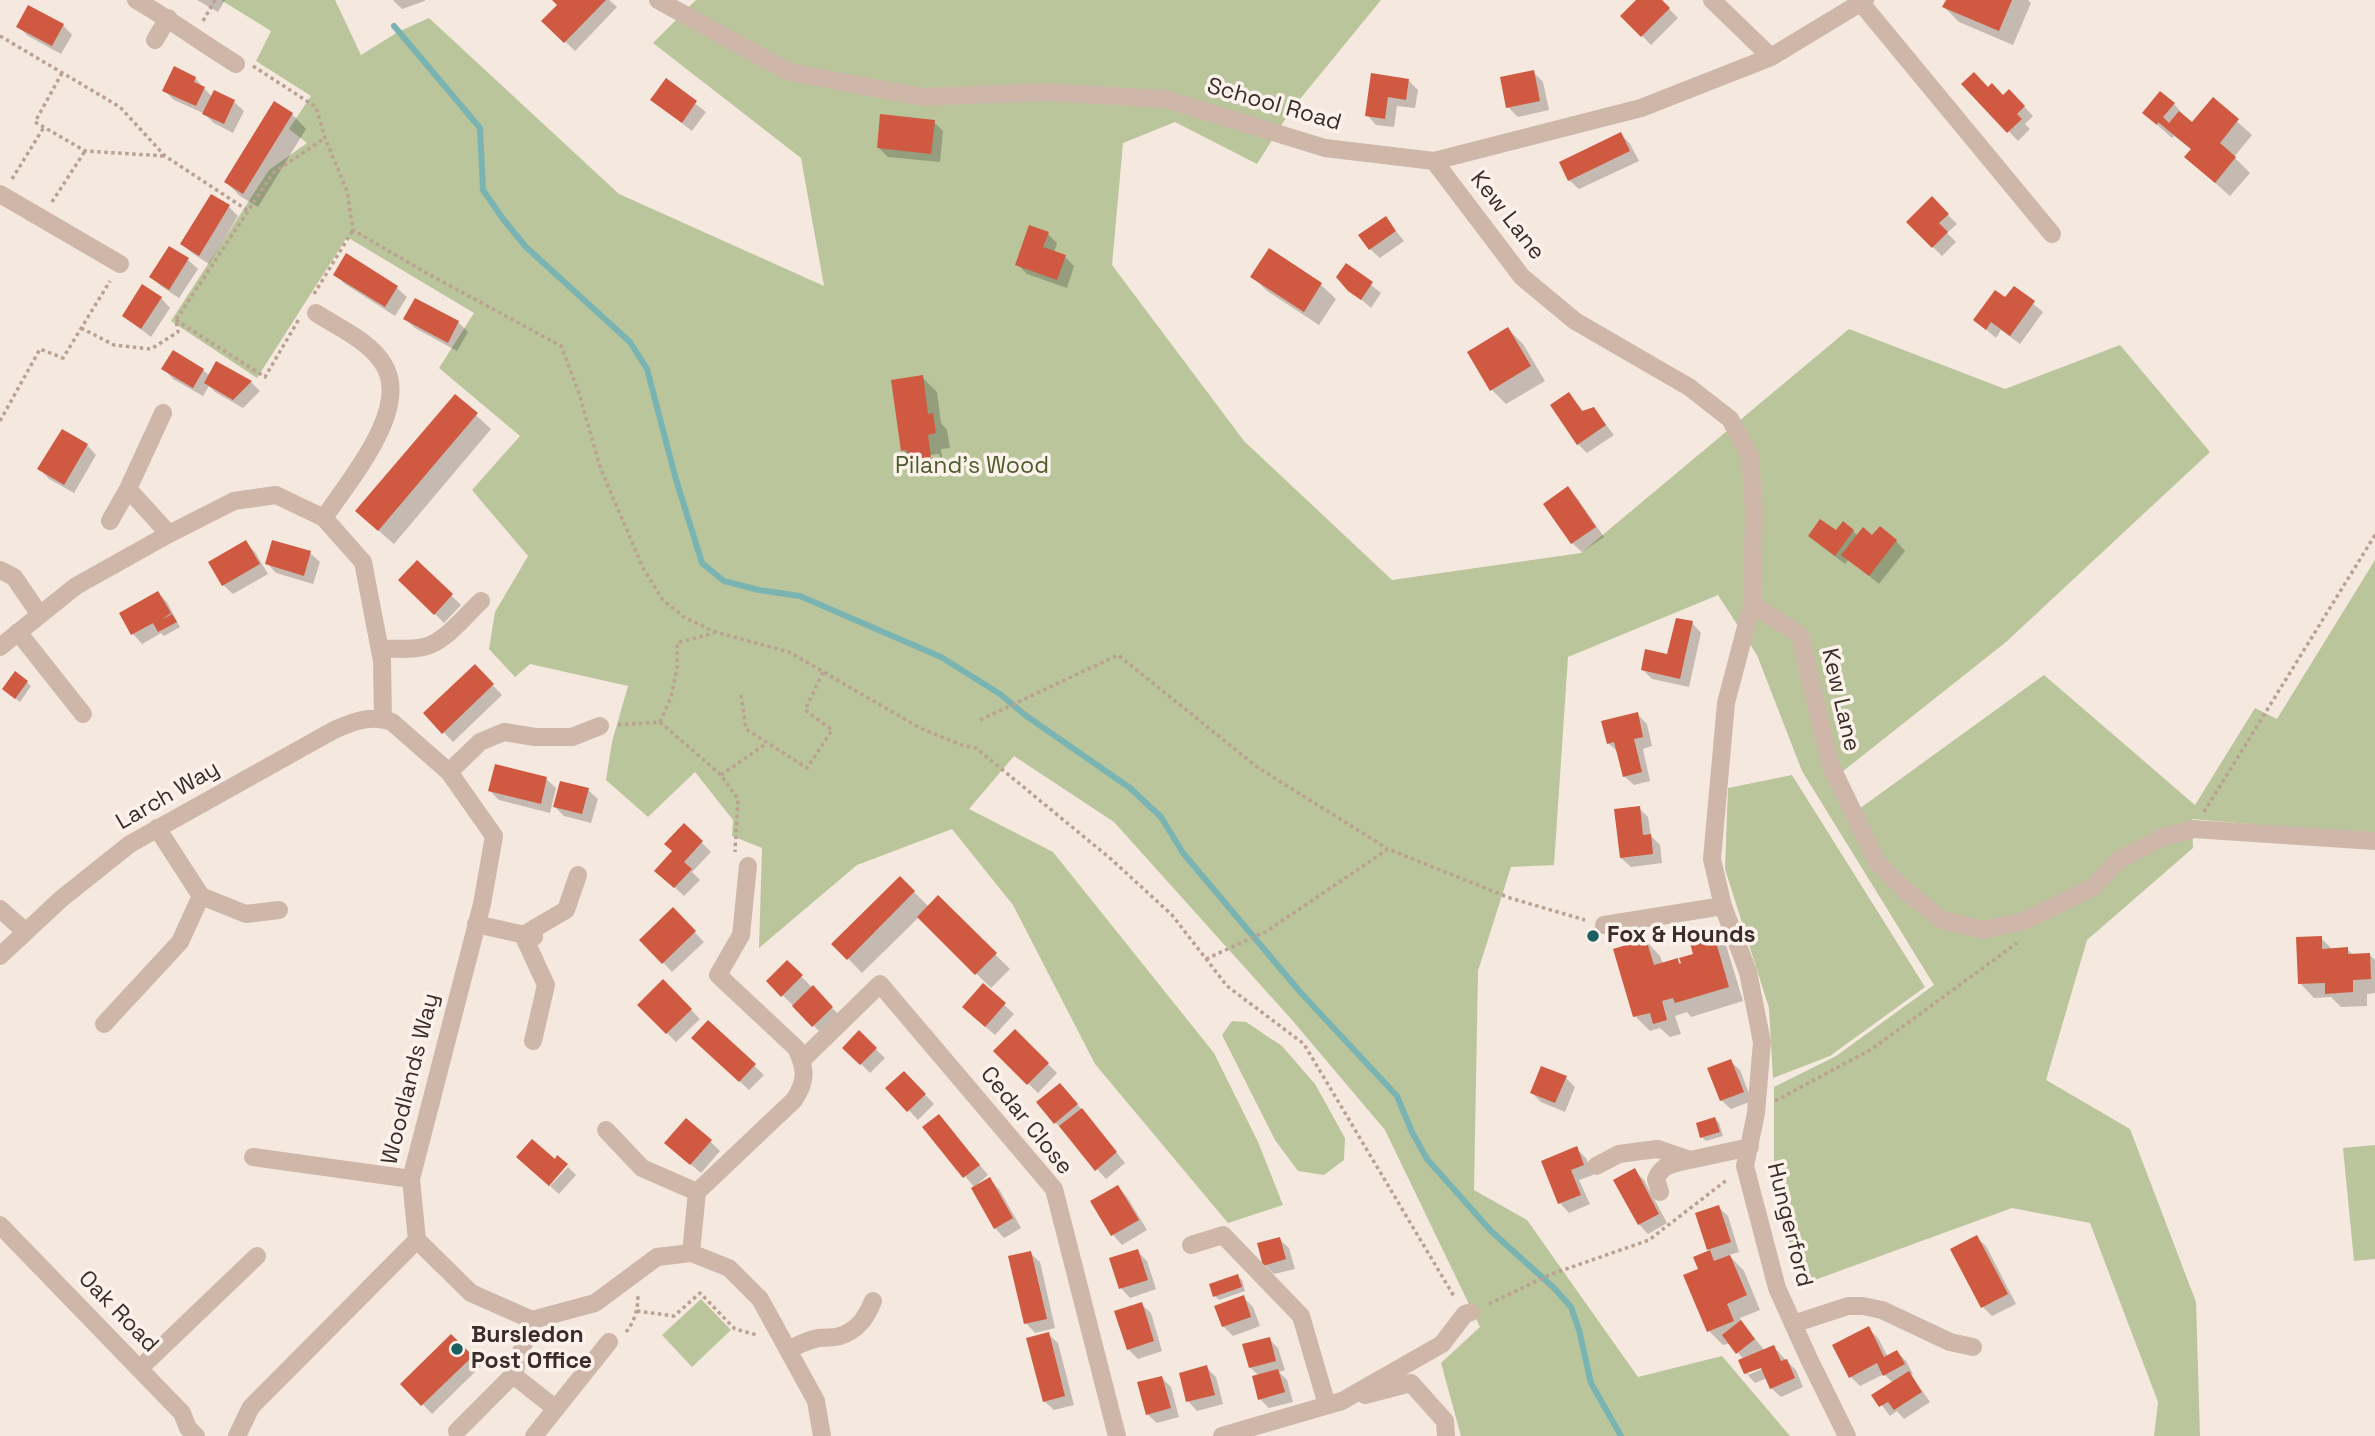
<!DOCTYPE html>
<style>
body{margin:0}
canvas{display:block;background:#f5e8de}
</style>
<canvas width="2375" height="1436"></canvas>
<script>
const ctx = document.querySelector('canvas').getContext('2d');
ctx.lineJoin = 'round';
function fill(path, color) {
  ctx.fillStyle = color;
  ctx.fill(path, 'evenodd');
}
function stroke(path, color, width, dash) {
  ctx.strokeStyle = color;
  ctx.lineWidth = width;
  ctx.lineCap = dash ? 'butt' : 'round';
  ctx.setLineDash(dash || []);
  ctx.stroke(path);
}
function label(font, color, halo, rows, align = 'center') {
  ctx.font = font + ' "Space Grotesk",sans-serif';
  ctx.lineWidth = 7;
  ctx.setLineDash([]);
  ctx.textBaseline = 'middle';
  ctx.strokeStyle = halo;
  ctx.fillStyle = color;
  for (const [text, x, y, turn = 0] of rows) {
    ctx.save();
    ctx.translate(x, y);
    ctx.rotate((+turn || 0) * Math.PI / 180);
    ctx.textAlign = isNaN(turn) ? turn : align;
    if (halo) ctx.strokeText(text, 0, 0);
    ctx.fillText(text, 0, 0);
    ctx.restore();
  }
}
fill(new Path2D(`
 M221,0H335L361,55L398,32L429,18L619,194L824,286L801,158L653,43L696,0H1381L1291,110L1257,164L1175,122L1123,143L1112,265L1244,441L1392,580L1581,553L1849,329L2005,389L2120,345L2210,452L2006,642L1842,772L1859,809L2044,675L2195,805L2255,708L2277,719L2375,560V835L2192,819L2193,848L2087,940L2046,1080L2130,1129L2196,1302L2200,1436H2154L2158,1402L2090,1223L2012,1208L1801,1285L1774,1188V1087L1836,1056L1934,985L1802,771L1757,655L1718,595L1568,657L1554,865L1511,867L1478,971L1474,1190L1527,1220L1638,1377L1722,1356L1790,1436H1461L1441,1363L1480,1327L1385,1130L1292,1020L1114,822L1014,756L969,809L1053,852L1214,1053L1258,1142L1283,1205L1228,1223L1095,1064L1013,905L952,829L857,865L759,948L762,848L732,836L733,820L695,772L648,817L606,780L612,742L628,686L530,664L515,677L489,649L495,612L528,556L472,490L520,436L439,368L474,313L347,237L257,378L171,321L269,170L307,143L289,129L311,96L256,61L271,31Z
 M1792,775L1925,987L1830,1056L1773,1078L1769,1008L1725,869L1728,788Z
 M1232,1021L1246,1022L1282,1046L1315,1084L1345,1138L1344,1160L1324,1175L1298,1171L1275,1140L1222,1035Z
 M2375,1145V1259L2354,1261L2343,1148Z
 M701,1299L731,1330L692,1367L662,1335Z`), '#bac59c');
fill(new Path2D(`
 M197,0H225L218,12Z
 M393,0H425V1L402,9Z
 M556,0H609L617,7L575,51L544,21L559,5Z
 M1639,0H1660L1678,18L1651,45L1623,16Z
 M1948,0H2028L2031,3L2013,45L1959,22L1944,7Z
 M63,25L72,35L61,54L28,36L18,26Z
 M1533,72L1543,82L1549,110L1518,117L1508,107Z
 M1372,75L1408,80L1418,90L1415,108L1397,106L1394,127L1376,125L1367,115Z
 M195,78L212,97L234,102L244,111L233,133L214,123L203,113L174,100L165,91Z
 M666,81L706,112L692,131L652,100Z
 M1963,84L1988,89L2003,97L2009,91L2033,116L2025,124L2030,129L2018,141Z
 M2213,100L2252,135L2234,157L2250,173L2230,196L2186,157L2192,150L2174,136L2172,138L2144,113L2174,104L2192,125Z
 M292,114L306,129L258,207L240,196L226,182Z
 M934,122L943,131L940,162L888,157L878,147Z
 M1621,134L1630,144L1639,161L1579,189L1569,180Z
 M212,196L229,207L238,216L209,264L192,253L182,244Z
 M1932,199L1957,224L1947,233L1956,242L1942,256L1908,222Z
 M1385,218L1404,241L1380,258L1370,249Z
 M1048,234L1057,243L1054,253L1065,257L1074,266L1067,288L1027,274L1017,264Z
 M170,248L188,260L198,269L179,298L161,286L151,277Z
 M1270,251L1321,285L1336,299L1319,325L1267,291L1253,277Z
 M347,256L397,288L407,297L395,316L345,284L335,274Z
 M1346,265L1381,293L1371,308L1350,290Z
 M2014,288L2043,312L2020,344L2001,330L1996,338L1975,320L2006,299Z
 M161,298L170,308L151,337L124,316Z
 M415,300L458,322L468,332L457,351L415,328L405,319Z
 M1508,329L1523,344L1545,381L1506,404L1492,390Z
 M217,363L251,382L260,391L243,408L215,392L209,386L203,396L173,379L164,369L203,370L210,376Z
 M922,377L937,392L941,423L947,430L950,448L941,449L944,471L924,474L903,450ZM939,454L940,457L914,461V457Z
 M1569,394L1584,412L1594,409L1614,435L1587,453L1578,444Z
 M455,396L491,429L394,544L372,525Z
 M87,445L96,455L74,493L49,479L40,469Z
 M1568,489L1577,498L1604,537L1582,552L1572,543Z
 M1853,531L1858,536L1896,541L1905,551L1879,584L1849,559L1845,564L1820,545L1836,533Z
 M246,543L255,552L268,574L233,594L223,585Z
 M310,553L320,562L313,584L276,573L267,563Z
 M417,562L461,605L444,623L400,580Z
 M158,593L167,602L180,627L164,636L161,633L142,644L133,634L121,614Z
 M1692,623L1701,633L1689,687L1652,679L1642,669L1669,656Z
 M475,666L502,695L453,742L425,713Z
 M16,673L31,686L20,702L8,693Z
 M1637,714L1647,724L1652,746L1643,749L1650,781L1634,785L1624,776L1619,753L1608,743Z
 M546,779L556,788L550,813L499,800L490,791Z
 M588,790L598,799L591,823L564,816L555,807Z
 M1639,808L1648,817L1651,836L1660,845L1662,863L1631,867L1621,858Z
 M684,825L711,852L692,872L700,880L684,896L657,871L675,851Z
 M900,878L929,907L938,898L1010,969L991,988L919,917L862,973L834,944Z
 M673,910L704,942L672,972L642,940Z
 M1712,930L1726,945L1743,1001L1691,1017L1687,1012L1675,1016L1681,1034L1670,1037L1660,1028L1650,1031L1635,1016L1646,941L1660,956L1663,964L1677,960L1684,967L1695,955L1693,936L1701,944L1706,943Z
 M2321,938L2333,950L2347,949L2353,955H2370L2375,960V993L2367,994V1006L2341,1007L2331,997L2314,998L2300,983Z
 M787,962L841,1017L823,1035L768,981Z
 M663,981L700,1019L676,1042L639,1005Z
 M983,985L1014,1014L995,1035L973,1016Z
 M709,1023L764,1075L749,1090L694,1038Z
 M1015,1031L1057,1073L1038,1093L995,1051Z
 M859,1033L885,1058L870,1073L845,1048Z
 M1730,1061L1740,1070L1752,1101L1731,1109L1721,1100Z
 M904,1073L934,1104L918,1120L888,1088Z
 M1566,1078L1575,1087L1565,1112L1541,1102L1532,1093Z
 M1069,1094L1125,1163L1106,1179L1055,1122Z
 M939,1116L988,1175L974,1187L925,1127Z
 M1715,1119L1719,1123L1723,1136L1706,1141L1702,1137Z
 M710,1141L720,1151L701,1173L676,1152Z
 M1576,1148L1586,1158L1593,1175L1579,1180L1590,1204L1569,1213L1560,1203Z
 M568,1167L576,1175L559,1194L550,1186Z
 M1634,1170L1644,1180L1667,1223L1648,1234L1639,1224Z
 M990,1180L999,1189L1021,1228L1004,1238L995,1228Z
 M1118,1187L1127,1197L1147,1230L1122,1245L1113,1235L1093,1202Z
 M1718,1207L1728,1216L1739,1252L1729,1255L1744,1271L1760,1310L1740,1318L1742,1323L1765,1351L1774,1347L1783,1357L1796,1370L1803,1387L1781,1397L1771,1388L1767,1378L1755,1383L1746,1373L1744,1360L1730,1343L1723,1345L1709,1331L1701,1270L1696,1258L1711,1252L1709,1249ZM1769,1366L1748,1375V1371Z
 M1976,1237L1986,1246L2016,1304L1992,1316L1983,1307L1952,1250Z
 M1279,1239L1289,1248L1295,1269L1274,1274L1265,1265Z
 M1137,1251L1147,1261L1156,1289L1130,1298L1121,1288Z
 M1030,1253L1040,1262L1055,1328L1035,1333L1026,1323Z
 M1237,1276L1242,1280L1245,1291L1219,1300L1215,1296Z
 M1243,1297L1253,1307L1260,1326L1233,1336L1223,1326Z
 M1141,1304L1151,1313L1162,1351L1138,1359L1128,1349Z
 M1868,1328L1878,1338L1888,1357L1897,1352L1906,1361L1913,1374L1911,1375L1930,1402L1904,1419L1897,1411L1890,1416L1874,1395L1893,1383L1884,1374L1860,1386L1851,1377Z
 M1048,1334L1058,1343L1074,1405L1054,1410L1044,1401Z
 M451,1336L481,1366L432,1414L403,1384Z
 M1269,1339L1278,1348L1285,1370L1279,1372L1287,1380L1293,1402L1269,1408L1260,1399L1259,1376L1251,1368L1245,1345Z
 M1206,1367L1216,1377L1223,1404L1197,1411L1188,1401Z
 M1161,1377L1171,1387L1179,1417L1157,1423L1147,1414Z`), '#0003');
stroke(new Path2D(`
 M394,26L480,128L483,190L503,219L526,247L630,342L647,369L675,476L702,563L724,581L759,590L800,596L941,657L1000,694L1025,715L1130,788L1161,817L1183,853L1301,993L1397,1096L1412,1132L1427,1159L1491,1231L1554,1288L1571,1307L1579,1330L1591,1383L1621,1436`), '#7ab4b2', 6);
fill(new Path2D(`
 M552,0H606L564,43L541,21L557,5Z
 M1636,0H1662L1670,8L1641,37L1620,16Z
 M1946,0H2012L1999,31L1942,7Z
 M28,5L64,24L52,46L16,27Z
 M174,66L196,77L194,82L205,87L196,106L162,91Z
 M1534,70L1540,101L1506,108L1500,77Z
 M1974,72L1988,87L1992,83L2003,95L2009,89L2025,106L2017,114L2022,119L2007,133L1961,84Z
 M1371,73L1409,79L1406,100L1388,97L1385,119L1365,116Z
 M666,78L697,101L682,123L650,100Z
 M214,90L235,100L224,124L202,114Z
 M2160,91L2175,103L2163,117L2169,123L2179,111L2192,122L2213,97L2239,119L2220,143L2236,157L2215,183L2184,157L2191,149L2158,122L2157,125L2142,113Z
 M274,101L293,113L243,194L224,182Z
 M880,114L935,120L931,154L877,148Z
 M1621,132L1630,151L1568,181L1559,162Z
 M211,194L230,205L199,256L180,244Z
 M1932,196L1949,214L1939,223L1948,232L1932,248L1906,222Z
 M1386,216L1396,231L1369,250L1358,235Z
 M1029,225L1049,232L1043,247L1066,255L1057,280L1015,265Z
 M169,246L189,258L169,290L149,277Z
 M1269,248L1322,283L1304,312L1250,277Z
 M346,253L398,286L385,307L333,275Z
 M1346,263L1373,282L1361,300L1348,291L1336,277Z
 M142,284L162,297L141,329L122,316Z
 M2014,286L2035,301L2010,336L1991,322L1986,330L1973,320L1995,290L2005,297Z
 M415,298L459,321L448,343L403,319Z
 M1508,327L1531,366L1490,391L1467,352Z
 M173,350L204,369L193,388L161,369Z
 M216,361L252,381L233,400L204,383Z
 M923,375L928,414L933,413L936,433L928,435L931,457L908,460L907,450L901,451L891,380Z
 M1569,392L1582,411L1594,407L1606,425L1577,445L1550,405Z
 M455,394L478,413L378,531L355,511Z
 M62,429L88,444L64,485L37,469Z
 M1568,486L1596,527L1571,544L1543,504Z
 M1820,519L1836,530L1843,521L1854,530L1835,556L1808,536Z
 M1880,526L1897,540L1869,576L1841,555L1863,527L1872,535Z
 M246,540L260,564L222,586L208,562Z
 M272,540L311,551L304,576L265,564Z
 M417,560L453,594L434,615L398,580Z
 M158,591L171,613L161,620L172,614L177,622L158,632L153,623L131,635L119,613Z
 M1676,618L1693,621L1680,679L1641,670L1645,649L1667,654Z
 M475,664L494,684L442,734L423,713Z
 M15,671L28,681L15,699L2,689Z
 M1638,712L1643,737L1634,739L1642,772L1623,777L1614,742L1607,744L1601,721Z
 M495,764L547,777L541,804L488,791Z
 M560,781L589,788L582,814L553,807Z
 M1640,806L1643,835L1651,834L1653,854L1620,858L1614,809Z
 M684,823L703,841L684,862L692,869L674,888L654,871L672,851L664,844Z
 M900,876L915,891L847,960L831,944Z
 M938,895L997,953L975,975L917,917Z
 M673,907L696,931L662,964L639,940Z
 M1712,928L1729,987L1675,1003L1673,998L1662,1001L1667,1020L1653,1024L1650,1013L1633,1017L1613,949L1646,939L1654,965L1678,958L1679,964L1681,963L1679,958L1693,954L1688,936L1693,934L1696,944L1704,942L1701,932Z
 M2322,936V949L2348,947V954L2370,953L2371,979L2353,980V992L2325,994V983L2298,984L2296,937Z
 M787,960L803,975L781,997L766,981Z
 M663,979L692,1009L666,1034L637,1005Z
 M983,983L1006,1003L985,1027L962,1007Z
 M813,985L833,1007L812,1027L792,1006Z
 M708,1020L756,1064L739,1082L691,1038Z
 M1015,1029L1049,1063L1027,1085L993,1051Z
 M859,1030L877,1048L860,1065L842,1048Z
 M1731,1059L1744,1092L1720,1101L1707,1068Z
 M1541,1066L1567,1076L1555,1103L1530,1093Z
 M904,1071L926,1094L907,1112L885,1088Z
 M1060,1083L1078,1104L1054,1124L1036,1102Z
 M1082,1108L1117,1152L1095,1171L1059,1126Z
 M939,1114L980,1165L963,1178L922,1127Z
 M1715,1117L1720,1132L1700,1138L1696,1123Z
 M686,1118L712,1140L690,1165L664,1143Z
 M532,1139L555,1159L557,1155L568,1164L549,1186L516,1157Z
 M1577,1146L1584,1165L1571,1170L1581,1195L1558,1204L1541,1161Z
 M1635,1168L1659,1214L1638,1225L1613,1180Z
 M990,1177L1013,1218L994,1229L971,1188Z
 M1118,1185L1139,1220L1111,1236L1090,1201Z
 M1719,1205L1731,1242L1707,1250L1695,1213Z
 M1977,1235L2008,1294L1981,1308L1950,1249Z
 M1280,1237L1286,1259L1263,1266L1257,1243Z
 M1138,1249L1148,1280L1119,1289L1109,1258Z
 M1710,1250L1714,1261L1730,1255L1747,1295L1727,1304L1734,1321L1707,1332L1683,1275L1698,1269L1693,1257Z
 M1031,1251L1047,1319L1024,1324L1008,1256Z
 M1238,1274L1242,1287L1213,1297L1209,1284Z
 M1244,1295L1251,1317L1222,1327L1214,1306Z
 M1142,1302L1154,1341L1127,1350L1114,1311Z
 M1741,1320L1755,1339L1736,1354L1722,1335Z
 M1869,1326L1884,1357L1897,1350L1905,1364L1883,1376L1877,1363L1849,1378L1832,1345Z
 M1049,1332L1065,1396L1043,1402L1026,1338Z
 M451,1334L473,1356L421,1406L400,1384Z
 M1270,1337L1276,1361L1249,1368L1242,1344Z
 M1774,1345L1781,1361L1787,1359L1795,1378L1770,1389L1761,1368L1744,1374L1738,1360Z
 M1207,1365L1215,1395L1186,1402L1179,1373Z
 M1278,1369L1285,1392L1258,1400L1252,1376Z
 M1909,1371L1922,1392L1894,1410L1888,1402L1879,1407L1871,1395Z
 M1162,1376L1171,1408L1146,1415L1137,1382Z`), '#cf5a41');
stroke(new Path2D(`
 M203,21L215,0
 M0,36L120,107L165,156L247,210
 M253,66L316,107L325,138L347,191L353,230L421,270L561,346L579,393L600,467L643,568L663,600L684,617L715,632L789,652L922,729L962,745L976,748L1111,859L1172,915L1227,986L1304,1044L1455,1298
 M62,73L35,122L85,151L165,156
 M12,179L44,127
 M52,202L85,151
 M314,294L353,230
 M176,320L265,377L299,319
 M81,328L114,345L151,349L178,332L176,320L273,173L325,138
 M0,421L40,349L63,358L110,281
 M741,695L746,729L807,768L832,730L805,710L823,672
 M980,720L1118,655L1257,767L1388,849
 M660,722L671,697L677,668V643L714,633
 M618,725L660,722L721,775L738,799L735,852
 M721,775L767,743
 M2204,812L2375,535
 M1206,959L1267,931L1388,849L1510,898L1585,920
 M1775,1101L1872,1049L2017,943
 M1489,1304L1549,1275L1649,1240L1728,1179
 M637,1311L674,1316L700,1293L735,1329L757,1335
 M626,1332C635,1321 638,1309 638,1294`), '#baa192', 3.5, [3.5, 3.5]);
stroke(new Path2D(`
 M136,0C171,20 202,43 236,64
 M658,0L789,72L923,97L1046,92L1165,99L1325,148L1434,161L1641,108L1771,57L1865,0
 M1712,0L1771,57
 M1861,3L2052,234
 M155,40L168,18
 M1434,161L1522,277L1575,321L1689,387L1730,419L1750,456L1754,510L1752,604L1726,703L1712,859L1723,906L1748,972L1762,1042L1756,1113L1745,1166L1777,1288L1809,1359L1847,1436
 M0,194L120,264
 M316,313C339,328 370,341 384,365C411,410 348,481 324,518
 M128,489L169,534
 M110,521L128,489L163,413
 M0,570L14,577L40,615
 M1752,604L1800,635L1830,764L1877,862L1906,891L1942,920L1983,930L2024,921L2092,888L2119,860L2163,837L2193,829L2375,841
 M18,632L83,714
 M0,647L76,586L169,534L234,501L276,495L324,518L363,562L382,661L383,719
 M380,649C396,648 415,651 430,645C449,637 466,615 481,601
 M449,772L480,742L504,732L535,737H572L600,726
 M201,896L246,914L279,910
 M0,909L26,932
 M476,924L534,937
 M1604,925L1723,906
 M0,956L61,899L130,844L334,730C352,722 372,714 392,722L449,772L494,836L482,904L411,1179L417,1240L471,1293L532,1320L595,1303L657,1257L691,1253L729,1268L760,1299L816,1401L822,1436
 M104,1024L180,942L201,896L157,828
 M533,1041L546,985L523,935L566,910L578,875
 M802,1060L880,984L1054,1189L1117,1436
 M606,1130L642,1168L697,1192
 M253,1157L411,1179
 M1596,1166L1619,1154L1641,1151L1658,1149L1690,1160L1750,1147
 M1660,1192L1656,1179C1662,1164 1675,1163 1690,1160
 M0,1225L182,1413L188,1428L196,1436
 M1191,1245L1223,1235L1301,1316L1327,1405
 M691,1253L697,1192L794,1100C807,1081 806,1068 796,1048L718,975L741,935L748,866
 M1793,1324L1848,1306H1863L1882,1310L1950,1342L1973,1347
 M788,1350C798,1345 807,1340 819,1338C826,1337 834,1338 840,1336C858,1330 866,1318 873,1301
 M139,1369L257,1256
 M513,1375L555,1408
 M1365,1395L1411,1383L1445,1421L1446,1436
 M457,1431L513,1375L532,1320
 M237,1436L251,1407L417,1240
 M534,1436L609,1342
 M1222,1436L1342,1401L1442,1344L1465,1314L1471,1312`), '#ceb7a8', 18);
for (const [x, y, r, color] of [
 [1593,936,7,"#1b6060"],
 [457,1349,7,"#1b6060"]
]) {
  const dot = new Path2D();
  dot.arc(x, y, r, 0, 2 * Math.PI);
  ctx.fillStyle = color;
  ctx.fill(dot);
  stroke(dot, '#fbf3eb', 2.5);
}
label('23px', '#3b2d29', '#fbf3eb', [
 ["School Road",1274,105,16],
 ["Kew Lane",1507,216,52],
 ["Kew Lane",1840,700,77],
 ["Larch Way",168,796,-30],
 ["Woodlands Way",411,1079,-76],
 ["Cedar Close",1026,1121,51],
 ["Hungerford",1789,1225,76],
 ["Oak Road",118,1312,46]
]);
label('23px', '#4d5b2b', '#fbf3eb', [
 ["Piland's Wood",972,467]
]);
label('bold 23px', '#3b2d29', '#fbf3eb', [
 ["Fox & Hounds",1607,936],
 ["Bursledon",471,1336],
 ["Post Office",471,1362]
], 'left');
</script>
